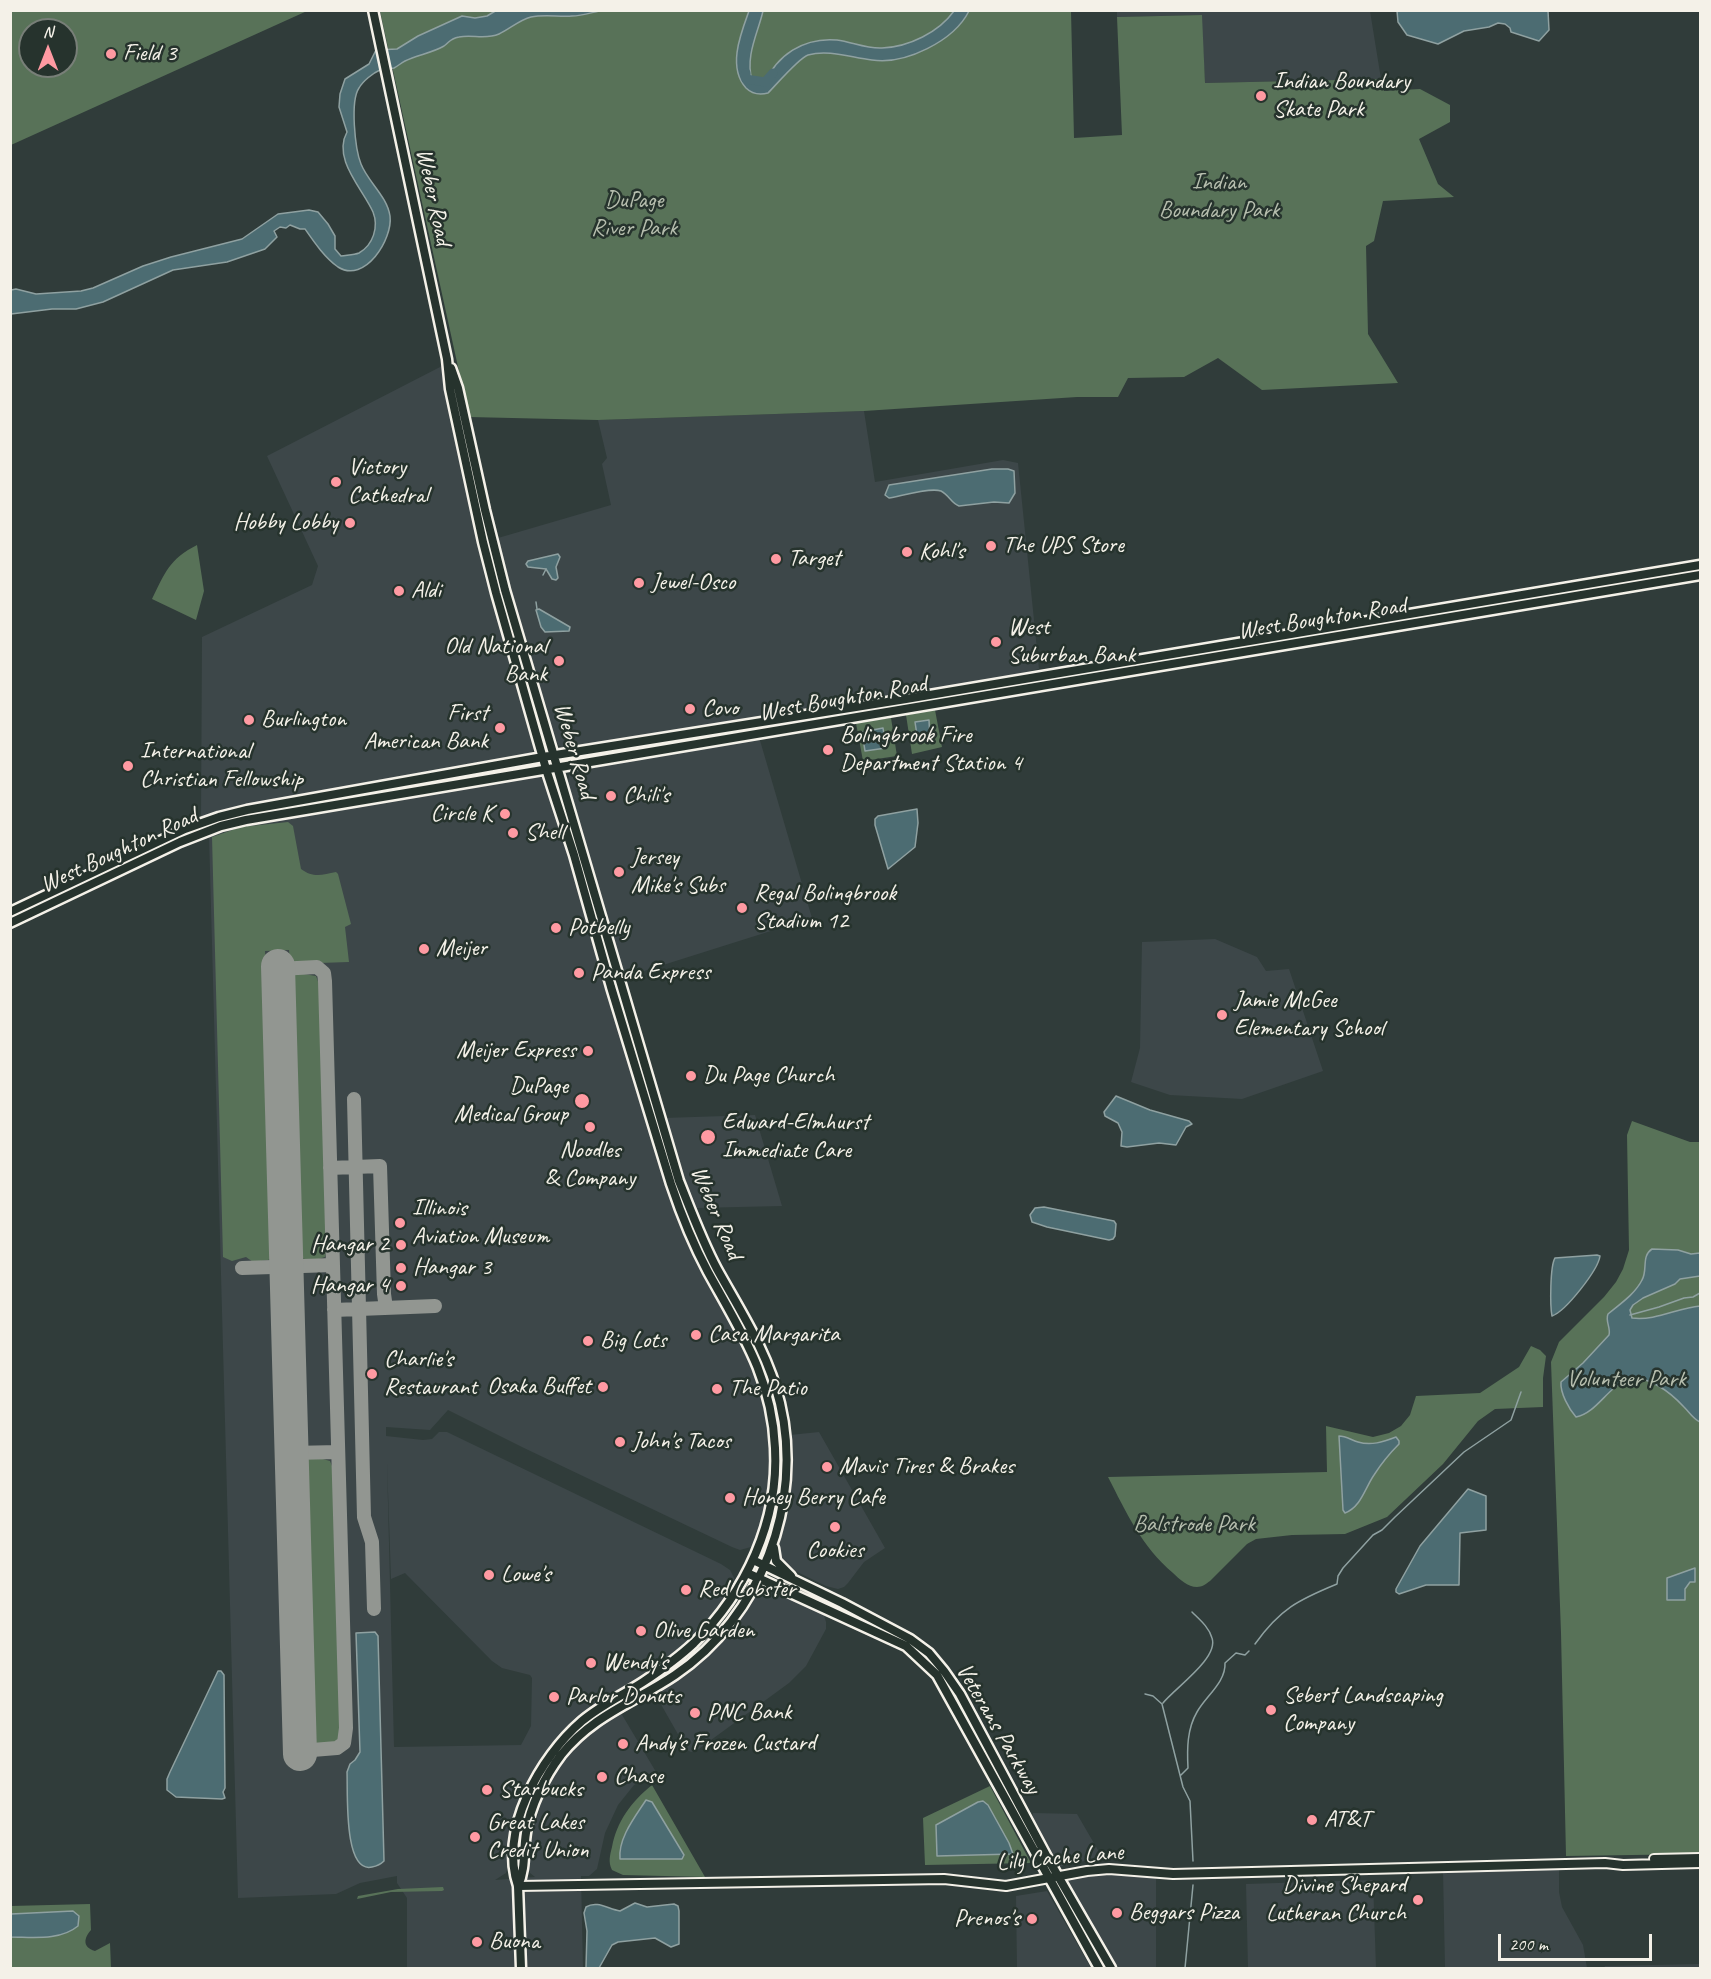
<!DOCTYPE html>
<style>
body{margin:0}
#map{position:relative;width:1711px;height:1979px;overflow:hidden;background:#303c3a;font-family:Caveat,sans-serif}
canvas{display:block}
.frame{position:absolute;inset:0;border:12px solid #f4f1e8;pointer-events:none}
.north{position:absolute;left:18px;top:18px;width:60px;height:60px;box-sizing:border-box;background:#26332d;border:2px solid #787f78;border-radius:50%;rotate:0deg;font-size:16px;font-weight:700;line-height:24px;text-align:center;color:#f4f1e8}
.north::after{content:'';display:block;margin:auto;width:21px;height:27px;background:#ff9aa2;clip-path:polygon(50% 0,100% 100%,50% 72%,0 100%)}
.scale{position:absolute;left:1498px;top:1934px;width:154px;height:27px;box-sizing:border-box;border:3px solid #f4f1e8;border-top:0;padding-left:8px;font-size:18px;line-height:21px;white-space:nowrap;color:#f4f1e8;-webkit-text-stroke:4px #26332d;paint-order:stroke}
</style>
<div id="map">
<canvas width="1711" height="1979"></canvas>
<div class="frame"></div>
<div class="north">N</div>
<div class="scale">200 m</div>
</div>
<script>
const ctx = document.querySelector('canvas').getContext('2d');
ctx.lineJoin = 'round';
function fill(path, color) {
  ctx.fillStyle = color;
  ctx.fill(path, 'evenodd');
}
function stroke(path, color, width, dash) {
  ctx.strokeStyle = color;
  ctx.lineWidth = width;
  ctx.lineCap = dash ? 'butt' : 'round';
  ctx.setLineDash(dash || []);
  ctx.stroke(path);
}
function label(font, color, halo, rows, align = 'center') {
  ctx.font = font + ' Caveat,sans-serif';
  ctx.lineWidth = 5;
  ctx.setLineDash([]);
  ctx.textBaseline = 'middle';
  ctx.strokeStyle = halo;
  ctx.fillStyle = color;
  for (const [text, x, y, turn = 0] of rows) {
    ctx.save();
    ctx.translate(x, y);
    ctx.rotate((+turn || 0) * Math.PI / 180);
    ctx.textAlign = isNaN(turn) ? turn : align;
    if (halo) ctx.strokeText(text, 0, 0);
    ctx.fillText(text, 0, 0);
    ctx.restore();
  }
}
fill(new Path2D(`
 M1117,11H1370L1381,79L1205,83L1201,15L1117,17Z
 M442,366L485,579L497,608L532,731L535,746L533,751L527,755L516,758L280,799L232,810L201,819L202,637L312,585L318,566L267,456Z
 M864,411L875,482L1003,460L1018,463L1039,669L977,683L910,692L881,699L758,717L729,725L585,748L566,749L558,745L550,726L547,708L528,656L498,538L611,505L602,464L607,458L598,420Z
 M759,737L812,918L625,977L568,783L569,775L575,769L593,765Z
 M527,776H537L543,778L548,785L583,899L600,974L612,1003L690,1247L715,1289L751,1357L762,1393L771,1459L770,1483L759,1534L751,1547L740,1550L732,1547L524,1448L448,1410L430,1430L386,1427V1436L423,1440L432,1439L439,1432H447L721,1564L730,1570L734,1578L735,1584L733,1590L708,1624L687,1644L573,1722L547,1752L530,1782L511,1845L509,1863L506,1873L495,1880L535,1877L530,1873L527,1856L540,1806L552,1778L566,1756L578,1741L594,1729L621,1713L656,1772L634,1785L618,1805L605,1833L597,1869L589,1876H581L583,1968H407V1898L397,1883V1876L360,1883L336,1894L238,1898L209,834L228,827L287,818L312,811ZM387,1462L391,1579L405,1573L492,1661L502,1668L530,1675L532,1678L531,1726L521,1745L394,1747Z
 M1215,939L1257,957L1266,971L1289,969L1323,1071L1242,1099L1170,1095L1131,1082L1140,1048L1142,942Z
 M755,1115L782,1206L696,1208L681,1179L664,1118Z
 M819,1432L885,1548L864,1562L848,1583L844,1587L838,1589L826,1586L791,1569L783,1563L779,1556V1537L789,1487L790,1435Z
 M763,1590L770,1591L820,1611L824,1615L826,1622V1629L806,1666L789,1683L696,1751L691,1752L687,1750L663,1708L660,1702V1692L662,1688L709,1655L729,1634L758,1593Z
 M1033,1813L1077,1814L1102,1857L1058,1867L1032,1820Z
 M1559,1867V1892L1562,1907L1583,1945L1587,1968H1445L1443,1870Z
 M1097,1872L1156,1874V1968H1115L1063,1879Z
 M1373,1880L1376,1968H1248L1246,1884Z
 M1047,1891L1091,1968H1017L1016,1896Z
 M1700,1964V1968H1604L1605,1966Z`), '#3d4749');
fill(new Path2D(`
 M11,10H307V11L11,145ZM30,30H66V66H30Z
 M380,11H1071L1074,138L1122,135L1117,17L1202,15L1205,83L1381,79L1384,91L1420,89L1450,105V122L1419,139L1438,184L1454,197L1383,201L1374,241L1366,246L1368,334L1398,383L1262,390L1218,358L1184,377L1128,378L1118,397H1077L864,411L598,420L469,417Z
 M197,545L204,591L196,620L152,599C165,573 169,559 197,545Z
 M935,710L942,747L912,754L906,715Z
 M891,718L897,756L863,761L856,723Z
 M288,822L293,826L301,869C313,878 322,875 336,872L338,874L351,924L345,927L349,962L290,964L289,950L265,951L266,967H268L276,1256L268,1260L253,1262L246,1257L232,1261L223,1257L212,837L241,827Z
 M298,973L316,976L320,987L322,1012L327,1246L325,1257L313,1261L297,1257L289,977Z
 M1632,1121L1690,1142H1700V1854L1566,1856L1561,1633L1551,1362L1559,1342L1604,1297L1616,1282L1623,1269L1629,1250L1627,1135Z
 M1531,1346L1540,1350L1546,1356L1543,1378V1407L1495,1409L1478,1421L1443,1464L1387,1517L1345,1534L1292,1535L1256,1539L1247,1544L1210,1581C1206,1584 1202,1587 1197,1587C1188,1587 1179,1579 1173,1573C1142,1547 1126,1512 1108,1477L1327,1472L1326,1426L1373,1437L1389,1433L1401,1426L1410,1415L1416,1396L1480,1393L1519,1367Z
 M759,1354C777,1389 782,1427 783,1465H781L766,1377L757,1355Z
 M316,1457L330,1461L334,1471L342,1676V1730L338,1741L324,1746L310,1742L302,1461Z
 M692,1649L693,1650L673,1673L596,1717L595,1716Z
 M652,1785L705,1877L623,1875L612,1870C608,1862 610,1855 612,1847C617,1821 631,1802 652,1785Z
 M990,1786L1031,1863L925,1865L923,1818Z
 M443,1887L444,1890L442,1891L391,1892L357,1899L358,1896L398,1889Z
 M90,1904L91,1930C84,1938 82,1947 95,1951L110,1943L111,1968H11L10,1906Z`), '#587258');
const water = new Path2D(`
 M497,10L599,11C590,13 581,16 572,16C558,17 545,14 531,17C519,20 510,29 499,34C485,40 472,34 459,37C449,39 450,42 444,46C432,53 417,55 405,61C401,63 398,66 394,68C389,69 384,69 380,70C373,73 363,81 359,88C350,101 355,149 361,164C368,182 387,196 390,216C393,239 365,284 338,267C325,258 314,242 305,229H300L290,225L286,228L280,227L274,231L277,237L265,249L227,262L173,270L103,302L76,309H52L11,314V290L16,289L36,294L81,291L93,288L143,266L171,257L242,239L278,214L309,210L318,212L328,224L335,236V249L341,256C347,255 354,255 359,253C373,245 379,227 373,212C363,189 332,159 347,132L339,107L340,94L345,79L369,64L376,50L397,49L418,36L462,16L475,18L487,16Z
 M749,11H763C758,33 745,56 752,80L764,85C776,55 804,37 837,40C852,42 867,49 882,48C909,47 939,32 954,11H969C954,41 905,65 872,60C852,58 829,49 808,55C799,58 776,85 768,93C760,95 752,94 746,88C727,67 741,33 749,11Z
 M1397,11H1548L1549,30L1539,41L1511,32L1510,28L1505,24L1498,23L1489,27L1464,31L1438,44L1407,35L1398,22Z
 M992,469H1008L1014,471L1015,493L1009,503L994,502L959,506C951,503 949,495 941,491C930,487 901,496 889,498L885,495L889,485Z
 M558,554L560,557L556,567L558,578L556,580L552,579L546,569L528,567L526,564L528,561Z
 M539,609L570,627L569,631L545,632L541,627L536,610Z
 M929,720L930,740L918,742L915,722Z
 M883,728L886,748L865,751L862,732Z
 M917,809L918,823L915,847L888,869L875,825V819L878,816Z
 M1116,1096L1150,1110L1189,1121L1192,1124L1186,1127L1176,1145L1159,1143L1127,1147L1121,1146L1122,1132L1118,1123L1105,1116L1104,1112Z
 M1044,1207L1114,1221L1116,1224L1115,1236L1113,1239L1109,1240L1047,1227L1032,1222L1030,1215L1035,1208Z
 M1652,1249L1678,1250L1691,1254L1700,1253V1276L1680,1279L1675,1284L1643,1298L1633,1305L1630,1310L1632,1318C1656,1321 1677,1308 1700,1306V1422C1693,1419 1690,1413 1684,1407C1671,1393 1648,1374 1628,1380C1608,1386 1597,1413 1576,1417C1569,1409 1560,1393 1561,1382L1583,1363L1609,1335C1611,1328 1605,1321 1608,1314C1620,1304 1635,1294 1642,1280C1648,1270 1641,1256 1652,1249Z
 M1597,1255L1600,1256C1598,1270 1566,1311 1552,1316C1550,1306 1550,1266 1555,1258Z
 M1339,1436C1346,1436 1351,1440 1358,1442C1371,1446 1383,1442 1396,1437L1399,1441V1444C1390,1453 1381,1464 1374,1475C1365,1488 1361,1507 1345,1513L1343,1510Z
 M1468,1489L1486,1496V1530L1460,1533L1459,1585H1426L1399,1594L1396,1592V1589L1420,1546Z
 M1695,1568V1582H1690L1685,1589V1600H1667V1578Z
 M375,1632L378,1636L384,1861C380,1865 377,1866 372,1867C343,1874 348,1790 347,1772L350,1764L355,1760L360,1752L356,1633Z
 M218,1671H221L224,1675L225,1788L223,1792L225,1798L222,1799L176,1797L167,1790V1779L170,1772Z
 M646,1800L652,1802L684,1855L682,1859H620C618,1838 635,1817 646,1800Z
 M983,1801L988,1805L1009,1843L1013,1854L937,1856L936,1825L978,1802Z
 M635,1903L647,1907L674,1904L678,1906L679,1911V1944L671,1947L655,1938L618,1942L612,1945L599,1968H586L587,1931L584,1913L586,1907C597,1900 608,1909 620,1911Z
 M73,1911L79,1916L78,1926C60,1941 32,1937 11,1937V1914Z`);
fill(water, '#4c6c72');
stroke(water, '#8fa1a1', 1.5);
stroke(new Path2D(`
 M543,575L546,569
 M536,602L537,609
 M1630,1315L1659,1307L1684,1298L1693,1297L1700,1293
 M1255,1644C1280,1609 1298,1600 1337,1584L1338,1576L1343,1568L1373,1535L1382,1530L1395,1517L1464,1452L1511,1420L1521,1392
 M1145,1694L1153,1696L1162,1704L1183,1787L1190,1801L1193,1861
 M1163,1703C1175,1688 1219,1658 1212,1638C1209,1627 1199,1619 1192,1612
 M1181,1775L1188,1768C1187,1749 1187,1729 1197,1712C1206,1696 1226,1682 1225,1663L1236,1653L1245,1655L1249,1651
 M1185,1968L1193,1885`), '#8fa1a1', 1.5);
stroke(new Path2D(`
 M746,73V79L765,82L773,73`), '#4c6c72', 9);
stroke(new Path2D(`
 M278,969L317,967L324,973L325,981L346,1728L344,1743L337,1748L300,1751
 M354,1099L364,1517L372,1542L374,1609
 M330,1168L380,1166L384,1294L386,1308
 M242,1268L333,1265
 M334,1310L435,1306
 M292,1453L338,1452`), '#929691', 14);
stroke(new Path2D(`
 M278,966L300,1754`), '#929691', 34);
const tertiary = new Path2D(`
 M1654,1859L1700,1858
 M518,1886L944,1879L1006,1886L1087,1871L1109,1869L1173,1874L1605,1863L1623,1865L1700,1863`);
const secondary = new Path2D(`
 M373,10L447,359L450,389L483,542L496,593L546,769L574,855L611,987L671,1184C681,1214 693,1244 708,1272C741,1332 772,1377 775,1448C779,1521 746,1592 694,1643C678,1658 661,1670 643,1682C623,1695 601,1705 582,1721C540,1757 499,1830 518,1886L521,1968
 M451,368L458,388L485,510L505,590L679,1181C691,1211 702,1241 717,1269C742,1314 768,1353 780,1403C804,1503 761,1617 675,1675C635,1702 593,1715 561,1755C545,1776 530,1806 526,1833C523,1851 526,1868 518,1886
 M10,912L185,829L219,817L247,810L543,757L906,699L1700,565
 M10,923L180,842L221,826L246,820L1700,575
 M774,1548L776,1561L791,1576
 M753,1560L842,1603L910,1639L929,1653L944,1671L960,1694L1047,1857L1111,1968
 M747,1573L906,1646L937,1675L1099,1968`);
stroke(tertiary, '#f4f1e8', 12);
stroke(secondary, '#f4f1e8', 13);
stroke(tertiary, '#26332d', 8);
stroke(secondary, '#26332d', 8);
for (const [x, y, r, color] of [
 [111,54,6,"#ff9aa2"],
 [1261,96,6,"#ff9aa2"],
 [336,482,6,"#ff9aa2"],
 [350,523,6,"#ff9aa2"],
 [991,546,6,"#ff9aa2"],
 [907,552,6,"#ff9aa2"],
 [776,559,6,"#ff9aa2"],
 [639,583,6,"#ff9aa2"],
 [399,591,6,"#ff9aa2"],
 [996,642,6,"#ff9aa2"],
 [559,661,6,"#ff9aa2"],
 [690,709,6,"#ff9aa2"],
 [249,720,6,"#ff9aa2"],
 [500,728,6,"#ff9aa2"],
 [828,750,6,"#ff9aa2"],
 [128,766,6,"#ff9aa2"],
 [611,796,6,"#ff9aa2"],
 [505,814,6,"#ff9aa2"],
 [513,833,6,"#ff9aa2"],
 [619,872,6,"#ff9aa2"],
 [742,908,6,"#ff9aa2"],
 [556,928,6,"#ff9aa2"],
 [424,949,6,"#ff9aa2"],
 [579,973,6,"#ff9aa2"],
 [1222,1015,6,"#ff9aa2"],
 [588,1051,6,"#ff9aa2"],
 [691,1076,6,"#ff9aa2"],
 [582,1101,8,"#ff9aa2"],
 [590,1127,6,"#ff9aa2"],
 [708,1137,8,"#ff9aa2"],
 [400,1223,6,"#ff9aa2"],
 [401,1245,6,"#ff9aa2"],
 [401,1268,6,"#ff9aa2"],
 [401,1286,6,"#ff9aa2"],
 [696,1335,6,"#ff9aa2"],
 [588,1341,6,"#ff9aa2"],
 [372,1374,6,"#ff9aa2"],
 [603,1387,6,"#ff9aa2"],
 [717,1389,6,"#ff9aa2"],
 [620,1442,6,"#ff9aa2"],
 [827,1467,6,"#ff9aa2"],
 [730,1498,6,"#ff9aa2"],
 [835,1527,6,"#ff9aa2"],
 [489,1575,6,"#ff9aa2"],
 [686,1590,6,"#ff9aa2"],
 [641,1631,6,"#ff9aa2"],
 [591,1663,6,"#ff9aa2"],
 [554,1697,6,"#ff9aa2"],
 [1271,1710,6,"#ff9aa2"],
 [695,1713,6,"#ff9aa2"],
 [623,1744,6,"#ff9aa2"],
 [602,1777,6,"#ff9aa2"],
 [487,1790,6,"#ff9aa2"],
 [1312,1820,6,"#ff9aa2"],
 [475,1837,6,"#ff9aa2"],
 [1418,1900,6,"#ff9aa2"],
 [1117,1913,6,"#ff9aa2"],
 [1032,1919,6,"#ff9aa2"],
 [477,1942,6,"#ff9aa2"]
]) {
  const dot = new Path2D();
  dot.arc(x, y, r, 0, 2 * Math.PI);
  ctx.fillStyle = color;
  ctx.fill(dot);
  stroke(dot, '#26332d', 2);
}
label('24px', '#f4f1e8', '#26332d', [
 ["Field 3",123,54],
 ["Indian Boundary",1273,82],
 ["Skate Park",1273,110],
 ["Victory",348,468],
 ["Cathedral",348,496],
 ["Hobby Lobby",338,523,"right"],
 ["The UPS Store",1003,546],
 ["Kohl's",919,552],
 ["Target",788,559],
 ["Jewel-Osco",651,583],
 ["Aldi",411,591],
 ["West",1008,628],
 ["Suburban Bank",1008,656],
 ["Old National",547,647,"right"],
 ["Bank",547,675,"right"],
 ["Covo",702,709],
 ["First",488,714,"right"],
 ["American Bank",488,742,"right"],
 ["Burlington",261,720],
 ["Bolingbrook Fire",840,736],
 ["Department Station 4",840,764],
 ["International",140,752],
 ["Christian Fellowship",140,780],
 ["Chili's",623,796],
 ["Circle K",493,814,"right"],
 ["Shell",525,833],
 ["Jersey",631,858],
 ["Mike's Subs",631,886],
 ["Regal Bolingbrook",754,894],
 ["Stadium 12",754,922],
 ["Potbelly",568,928],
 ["Meijer",436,949],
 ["Panda Express",591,973],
 ["Jamie McGee",1234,1001],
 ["Elementary School",1234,1029],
 ["Meijer Express",576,1051,"right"],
 ["Du Page Church",703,1076],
 ["DuPage",568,1087,"right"],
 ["Medical Group",568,1115,"right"],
 ["Edward-Elmhurst",722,1123],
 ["Immediate Care",722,1151],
 ["Noodles",590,1151,"center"],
 ["& Company",590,1179,"center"],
 ["Illinois",412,1209],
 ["Aviation Museum",412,1237],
 ["Hangar 2",389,1245,"right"],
 ["Hangar 3",413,1268],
 ["Hangar 4",389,1286,"right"],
 ["Casa Margarita",708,1335],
 ["Big Lots",600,1341],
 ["Charlie's",384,1360],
 ["Restaurant",384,1388],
 ["Osaka Buffet",591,1387,"right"],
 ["The Patio",729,1389],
 ["John's Tacos",632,1442],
 ["Mavis Tires & Brakes",839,1467],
 ["Honey Berry Cafe",742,1498],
 ["Cookies",835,1551,"center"],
 ["Lowe's",501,1575],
 ["Red Lobster",698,1590],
 ["Olive Garden",653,1631],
 ["Wendy's",603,1663],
 ["Sebert Landscaping",1283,1696],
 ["Company",1283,1724],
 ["Parlor Donuts",566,1697],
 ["PNC Bank",707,1713],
 ["Andy's Frozen Custard",635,1744],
 ["Chase",614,1777],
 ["Starbucks",499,1790],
 ["AT&T",1324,1820],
 ["Great Lakes",487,1823],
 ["Credit Union",487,1851],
 ["Divine Shepard",1406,1886,"right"],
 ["Lutheran Church",1406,1914,"right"],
 ["Beggars Pizza",1129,1913],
 ["Prenos's",1020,1919,"right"],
 ["Buona",489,1942]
], 'left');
label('24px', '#b6beae', '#26332d', [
 ["Indian",1219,183],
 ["Boundary Park",1219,211],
 ["DuPage",634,201],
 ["River Park",634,229],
 ["Volunteer Park",1626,1380],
 ["Balstrode Park",1194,1525]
]);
label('24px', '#f4f1e8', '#26332d', [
 ["Weber Road",433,197,78],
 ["West Boughton Road",1322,619,-9],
 ["West Boughton Road",843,699,-10],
 ["Weber Road",574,751,74],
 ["West Boughton Road",119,851,-25],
 ["Weber Road",716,1213,67],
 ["Veterans Parkway",998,1729,60],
 ["Lily Cache Lane",1060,1858,-5]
]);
</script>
